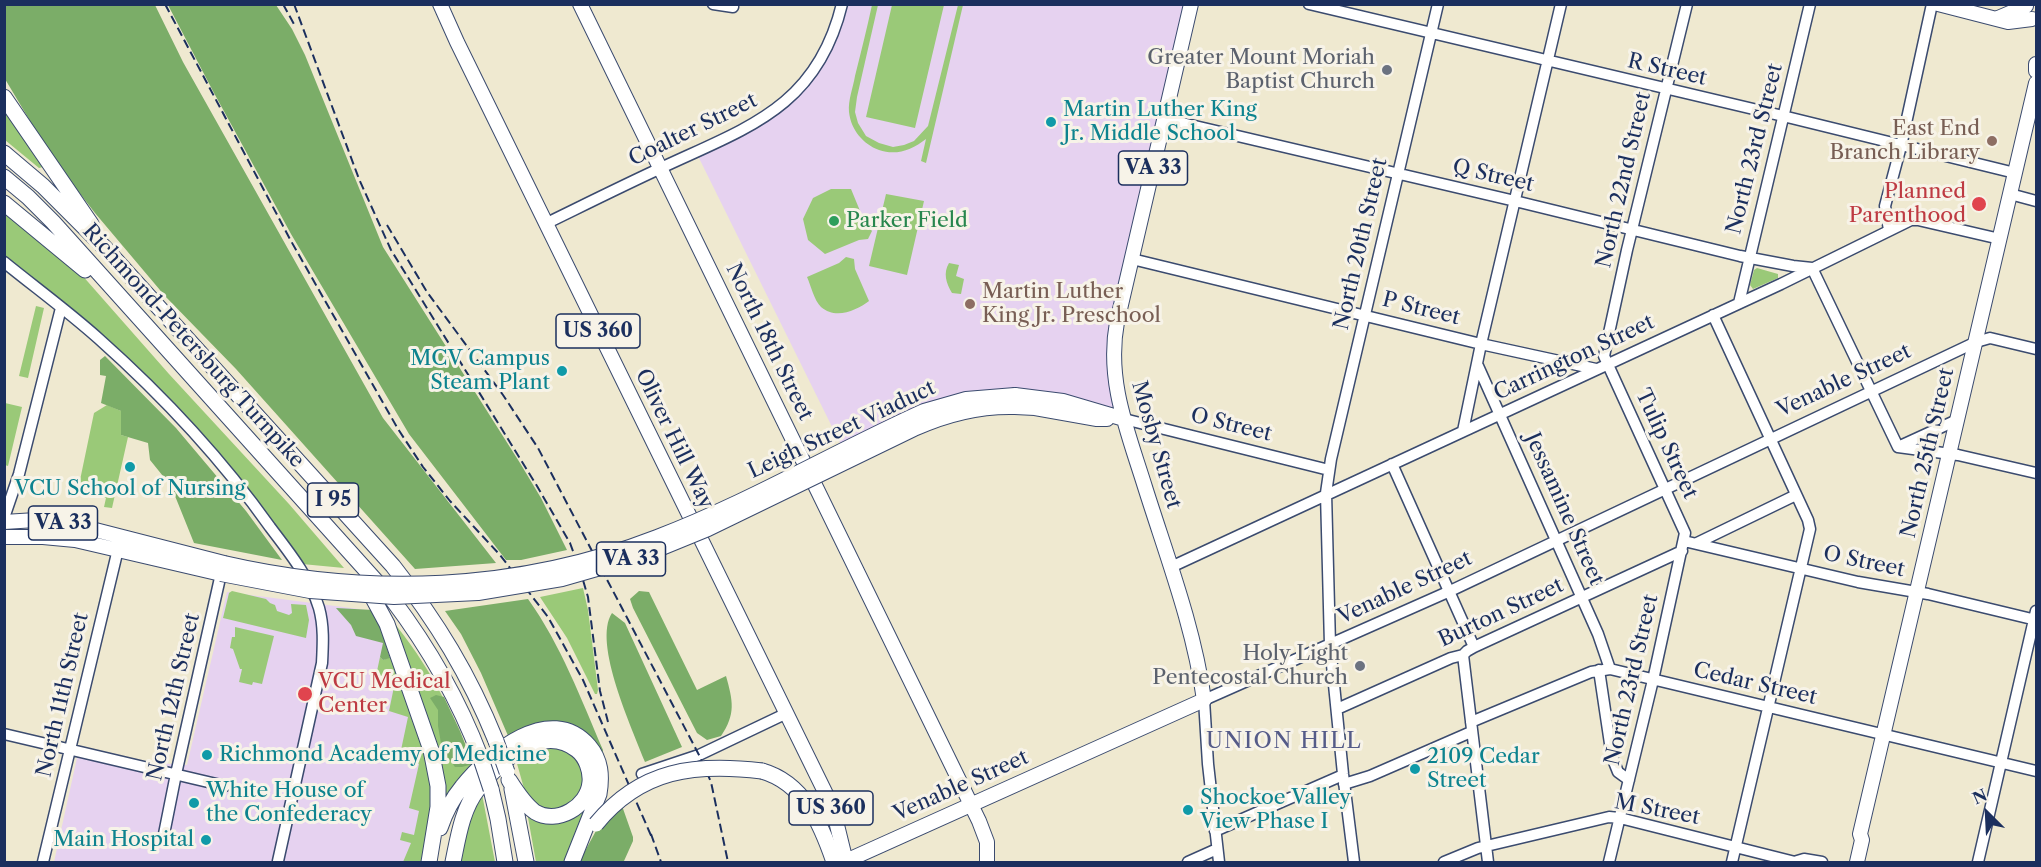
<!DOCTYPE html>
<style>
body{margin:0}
#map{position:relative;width:2041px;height:867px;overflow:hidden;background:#efe9d0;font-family:"Libre Caslon Text",serif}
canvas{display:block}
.frame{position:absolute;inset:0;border:6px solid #1b2f5e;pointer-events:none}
.north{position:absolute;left:1957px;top:783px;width:60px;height:60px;-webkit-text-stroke:4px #f7f3e8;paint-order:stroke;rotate:336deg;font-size:16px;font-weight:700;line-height:24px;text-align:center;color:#1b2f5e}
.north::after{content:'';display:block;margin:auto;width:21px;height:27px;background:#1b2f5e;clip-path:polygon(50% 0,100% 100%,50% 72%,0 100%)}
</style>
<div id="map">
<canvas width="2041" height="867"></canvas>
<div class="frame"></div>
<div class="north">N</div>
</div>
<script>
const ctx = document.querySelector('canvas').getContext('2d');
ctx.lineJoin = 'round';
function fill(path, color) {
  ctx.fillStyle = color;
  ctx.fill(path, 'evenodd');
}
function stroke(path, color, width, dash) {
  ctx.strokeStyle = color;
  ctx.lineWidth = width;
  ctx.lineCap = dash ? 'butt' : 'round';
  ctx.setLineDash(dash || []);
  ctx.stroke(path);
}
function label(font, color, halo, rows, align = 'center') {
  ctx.font = font + ' "Libre Caslon Text",serif';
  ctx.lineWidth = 6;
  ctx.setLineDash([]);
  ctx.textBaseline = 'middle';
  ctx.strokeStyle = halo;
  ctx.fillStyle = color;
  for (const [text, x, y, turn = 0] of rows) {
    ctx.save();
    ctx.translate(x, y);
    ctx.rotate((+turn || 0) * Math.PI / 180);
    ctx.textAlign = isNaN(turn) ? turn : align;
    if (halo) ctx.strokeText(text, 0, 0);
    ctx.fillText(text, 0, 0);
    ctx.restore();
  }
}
fill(new Path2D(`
 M842,5H1191L1116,326L1124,419L1041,396L843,449L695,150L765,114L809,76Z
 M227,592L374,611L421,736L424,862H54L77,758L187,765Z`), '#e6d2f0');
fill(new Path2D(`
 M872,5H878L857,97L855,112L858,123L866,136L879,143L893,147L904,145L914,141L928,126L958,5H963L926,163L921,161L926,139C912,150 896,156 879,150C863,144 851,130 849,112C848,100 853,88 855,76C861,52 867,28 872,5Z
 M892,5H944L915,128L866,117Z
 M4,103L43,165V167L39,168L5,140Z
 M831,189H851L865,223L872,231L868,239L859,240L825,254L808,240L803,219L813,198Z
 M886,194L924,201L907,275L869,266Z
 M4,213L81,274L169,374L289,504L344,568L302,564C258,506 216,445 164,393C115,344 58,301 5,257Z
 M846,257L854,259L855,269L869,301C857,310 836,320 821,307C814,300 811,286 807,277L839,263Z
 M949,263L959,265L956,276L964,279L961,294L952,293C946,283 943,273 949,263Z
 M1757,268L1778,274V278L1753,289L1750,285L1754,270Z
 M36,306L44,308L28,378L19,376Z
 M5,403L22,407L8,466L5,465Z
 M107,405L121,411V435L128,437L112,508L104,507L106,498L85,493L79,485L94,413Z
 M583,588L588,610L598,690L597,694H595L567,638L540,597Z
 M232,591L266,599L270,603L275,605L277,611L289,615L292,613L291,604L306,605L309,620L306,638L223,618L229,593Z
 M390,618C429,665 452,710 474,767L441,814Z
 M235,627L274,636L262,684L253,682L252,685L239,682L242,669H240L233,649L230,648L232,637H235Z
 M391,652L431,774L433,802L424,862H403L411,843L400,840L402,832L414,835L419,811L409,808L419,764L402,759L403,753L401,750L408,717L389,711L395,682L378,678L379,672L377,671L380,657L383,660L390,657Z
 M548,747C576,748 583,763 583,790L569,806L547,810L532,802L525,792L516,760L535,750Z
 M482,794L495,862H459L468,822Z
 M585,808L580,825L564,862H536L527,812Z`), '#9ac978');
fill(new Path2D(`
 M4,5H155L183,62L383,418L496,563L415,569L236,369L165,296L95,213L51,156L5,79Z
 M168,5H276L292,29L305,55L383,247L520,463L541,498L567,550L521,560H506L409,434L291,234L214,93Z
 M105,356L176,428L246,511L282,560L194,543L171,486L150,460L148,443L121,435V411L101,403L106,376L100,375V360Z
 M639,591L649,592L697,690L726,676C733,701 736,714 721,736L707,740L697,733L633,608L630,599Z
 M528,599C561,645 581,699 603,750L602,758L509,738L481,673L461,634L445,611Z
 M336,608L373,610L378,620L390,658L383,660L380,657L383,643L356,636L351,625Z
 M612,613L625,623L682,747L645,762C633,730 592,643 612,613Z
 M436,695L444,697L460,731L473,764L462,767H455L442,749L438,726V710L430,698Z
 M621,803L633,837V841L624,861L622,862H579L597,829Z`), '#7bad68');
const minor = new Path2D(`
 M713,4L733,7V4
 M1309,4L1783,116L2015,173
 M1165,119L1515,201L1740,256L1793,266L1812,268L1898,447
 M2010,194L2036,201
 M545,224C584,205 622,186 661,168C746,128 817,108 842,4
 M1889,230L1885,206L1901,146L1932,4
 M1132,259L1481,344L1596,369
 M4,262C36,288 69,312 99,339C163,396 221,458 270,527C289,552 310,578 319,608C324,626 323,644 322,663L278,861
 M1739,303L1810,4
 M1713,315L1808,520L1810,529L1732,862
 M1478,366L1598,634L1610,669
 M1124,419L1329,470
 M1463,431L1481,344L1561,4
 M1898,447L1958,455L2036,473
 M1898,447L1957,420
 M1392,464L1474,647
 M4,518L19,474L61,308
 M1684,541L1858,582L1928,594L2036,620
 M1697,543L1796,495
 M1171,567L1781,284L1911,220H1918L2000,239
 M1463,655L1488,862
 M1599,670L1612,757L1618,772L1629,780
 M1337,709L1451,658L1463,655L1467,651L1474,647L1682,551
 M1471,722L1591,672L1610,669L2036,771
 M4,734L225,786
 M642,774L699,755L785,714
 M1344,784L1370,776L1471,732
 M1215,831L1343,775
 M163,839L176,774L222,569
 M43,862L119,545
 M1188,862L1217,849
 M1219,862L1208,764L1204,700L1450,591L1976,342L1990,338L2036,349
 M1354,862L1343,774L1330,645L1326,493L1331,459L1438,4
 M1444,862L1478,848L1609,817L1620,818L1795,862
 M1609,862L1653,680L1685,533L1604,356L1627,250L1687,4
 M1794,862L1804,859L1822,862
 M1978,862L2036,611`);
const major = new Path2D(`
 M440,4L457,42L826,794L836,821L846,862
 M580,4L979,821L987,842V862
 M1938,4L2008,22L2032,19
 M1998,18L2026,6
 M2036,64V71
 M1015,395L1063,401L1124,419
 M1015,407L1035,408L1097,419H1107
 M4,522L36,520L72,524L224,563
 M4,537H43L75,540L221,574
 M846,861L1204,700C1194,627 1167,557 1145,487C1128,432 1106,381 1117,322L1191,4
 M1857,862L1862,840L1860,834L2036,83`);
const highway = new Path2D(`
 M4,97L91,224
 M4,153L43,186L104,247L393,566C437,622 469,674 496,741
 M4,177L28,197L53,222L392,599C429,648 458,698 480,756
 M4,203L85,270
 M367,587L387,624L431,750L438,786V807L429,862
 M762,771C804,783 821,824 834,862
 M491,789L498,819L505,862
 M512,789L526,862
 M440,828C445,813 452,799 462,787C488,754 550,701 589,746C601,760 602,776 599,794L572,862
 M453,862C458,838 462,809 478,789C499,762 542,722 577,750C586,757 591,771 590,782C588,807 557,825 535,812C524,804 516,791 509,780`);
stroke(minor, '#3b4b6f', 13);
stroke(major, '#3b4b6f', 16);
stroke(highway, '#3b4b6f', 17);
stroke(minor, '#fff', 10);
stroke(major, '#fff', 14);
stroke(highway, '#fff', 15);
stroke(new Path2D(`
 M165,4L291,241L398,429L423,467L450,501L500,555L548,617L583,680L653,840
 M283,4L295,26
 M294,4L359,179L391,250L537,486L570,543L580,570L588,597L600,691L608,722
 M387,225L427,292L503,395L538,448L699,755L711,782L728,862
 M651,834L661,862`), '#1b2f5e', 2, [9, 4.5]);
const majorBridge = new Path2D(`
 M224,563C368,596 518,591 657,537C749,502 835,451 924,411L966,399L1015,395
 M221,574L310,591L394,597L478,593L562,579L642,556L708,529L914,429C947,414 979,406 1015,407`);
const highwayBridge = new Path2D(`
 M496,741L507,772
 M480,756L491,789
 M596,824C641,769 695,763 762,771`);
stroke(majorBridge, '#3b4b6f', 16, []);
stroke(highwayBridge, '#3b4b6f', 17, []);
stroke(majorBridge, '#fff', 14);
stroke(highwayBridge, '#fff', 15);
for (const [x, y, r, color] of [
 [1387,70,6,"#6b7280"],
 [1051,122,6,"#0f9aa8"],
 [1992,141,6,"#8d6e63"],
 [1979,204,8,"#e0444e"],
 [834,221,6,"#2e9e5b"],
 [970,304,6,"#8d6e63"],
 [562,371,6,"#0f9aa8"],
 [130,467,6,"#0f9aa8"],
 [1360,666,6,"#6b7280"],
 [305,694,8,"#e0444e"],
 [207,755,6,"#0f9aa8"],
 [1415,769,6,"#0f9aa8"],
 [194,803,6,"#0f9aa8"],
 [1188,810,6,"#0f9aa8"],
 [206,840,6,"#0f9aa8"]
]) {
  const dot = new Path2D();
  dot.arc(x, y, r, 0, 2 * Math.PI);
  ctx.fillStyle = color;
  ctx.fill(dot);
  stroke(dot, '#f7f3e8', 2);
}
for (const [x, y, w] of [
 [1153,168,69],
 [598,331,84],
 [333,500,51],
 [63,523,69],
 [631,559,69],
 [831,808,84]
]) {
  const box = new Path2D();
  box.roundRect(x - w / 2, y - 17, w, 34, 4.5);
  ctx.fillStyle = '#f7f3e8';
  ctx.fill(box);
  stroke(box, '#1b2f5e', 1.5);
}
label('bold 20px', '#1b2f5e', null, [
 ["VA 33",1153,168],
 ["US 360",598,331],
 ["I 95",333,500],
 ["VA 33",63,523],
 ["VA 33",631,559],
 ["US 360",831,808]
]);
label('21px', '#5b616d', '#f7f3e8', [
 ["Greater Mount Moriah",1375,58],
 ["Baptist Church",1375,82],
 ["Holy Light",1348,654],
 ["Pentecostal Church",1348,678]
], 'right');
label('21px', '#1b2f5e', '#f7f3e8', [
 ["R Street",1667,70,13],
 ["Coalter Street",693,130,-26],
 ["North 23rd Street",1755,149,-76],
 ["Q Street",1493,176,13],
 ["North 22nd Street",1624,180,-77],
 ["North 20th Street",1361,244,-77],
 ["P Street",1421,309,14],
 ["North 18th Street",769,342,64],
 ["Richmond-Petersburg Turnpike",193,346,48],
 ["Carrington Street",1574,358,-25],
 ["Venable Street",1844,381,-25],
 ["O Street",1231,425,14],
 ["Leigh Street Viaduct",842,430,-25],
 ["Oliver Hill Way",674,439,64],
 ["Tulip Street",1666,444,65],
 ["Mosby Street",1156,445,74],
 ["North 25th Street",1928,453,-77],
 ["Jessamine Street",1564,509,66],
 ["O Street",1864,562,12],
 ["Venable Street",1405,588,-25],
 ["Burton Street",1501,613,-25],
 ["North 23rd Street",1632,680,-77],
 ["Cedar Street",1755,684,13],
 ["North 11th Street",63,695,-77],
 ["North 12th Street",174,697,-77],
 ["Venable Street",961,786,-24],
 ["M Street",1657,810,11]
]);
label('21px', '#0d838f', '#f7f3e8', [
 ["Martin Luther King",1063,110],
 ["Jr. Middle School",1063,134],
 ["MCV Campus",550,359,"right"],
 ["Steam Plant",550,383,"right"],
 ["VCU School of Nursing",130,489,"center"],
 ["Richmond Academy of Medicine",219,755],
 ["2109 Cedar",1427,757],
 ["Street",1427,781],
 ["White House of",206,791],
 ["the Confederacy",206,815],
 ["Shockoe Valley",1200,798],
 ["View Phase I",1200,822],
 ["Main Hospital",194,840,"right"]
], 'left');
label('21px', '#785e54', '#f7f3e8', [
 ["East End",1980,129],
 ["Branch Library",1980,153],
 ["Martin Luther",982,292,"left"],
 ["King Jr. Preschool",982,316,"left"]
], 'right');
label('21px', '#be3a42', '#f7f3e8', [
 ["Planned",1966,192],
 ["Parenthood",1966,216],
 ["VCU Medical",318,682,"left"],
 ["Center",318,706,"left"]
], 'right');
label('21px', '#27864d', '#f7f3e8', [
 ["Parker Field",846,221]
], 'left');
ctx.letterSpacing = '1.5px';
label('22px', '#555b88', '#f7f3e8', [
 ["UNION HILL",1284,742]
]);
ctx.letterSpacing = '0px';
</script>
